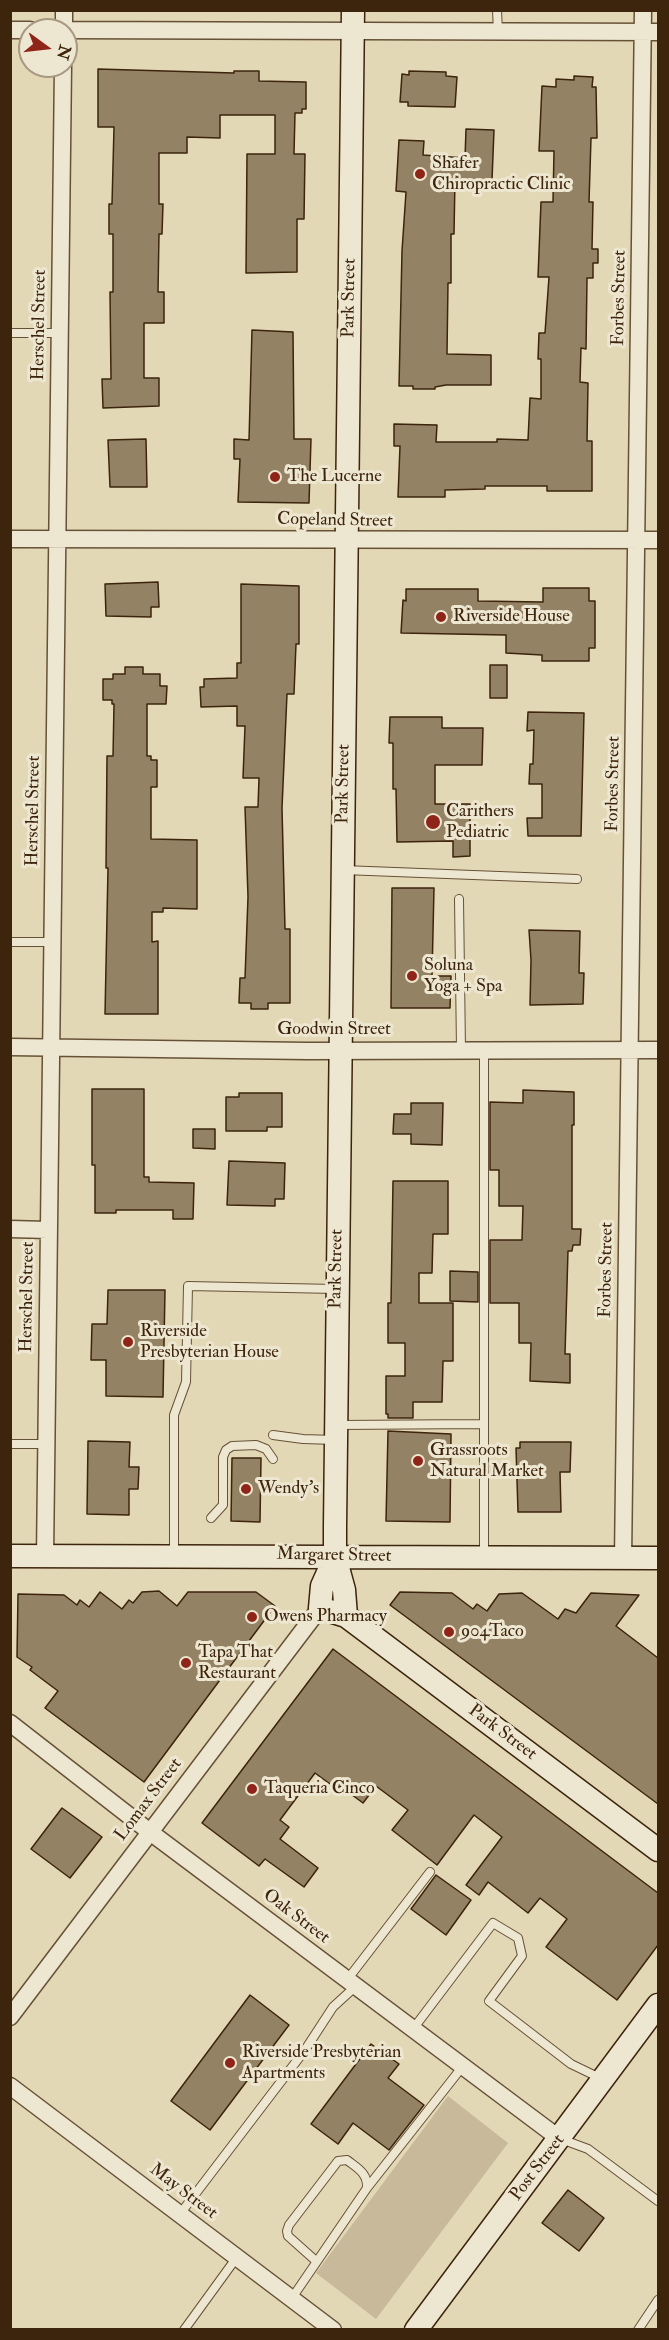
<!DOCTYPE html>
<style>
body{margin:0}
#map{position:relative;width:669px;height:2340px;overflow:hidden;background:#e3d8b6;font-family:"IM FELL Double Pica",serif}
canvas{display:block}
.frame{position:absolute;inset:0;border:12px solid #3d240c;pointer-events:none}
.north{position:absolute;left:18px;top:18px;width:60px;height:60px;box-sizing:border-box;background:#ede6d0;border:2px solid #a79882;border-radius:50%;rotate:105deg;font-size:16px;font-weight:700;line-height:24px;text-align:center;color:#3d240c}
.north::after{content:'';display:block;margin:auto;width:21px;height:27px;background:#8f2418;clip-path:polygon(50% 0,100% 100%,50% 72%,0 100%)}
</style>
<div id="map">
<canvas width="669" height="2340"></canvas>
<div class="frame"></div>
<div class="north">N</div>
</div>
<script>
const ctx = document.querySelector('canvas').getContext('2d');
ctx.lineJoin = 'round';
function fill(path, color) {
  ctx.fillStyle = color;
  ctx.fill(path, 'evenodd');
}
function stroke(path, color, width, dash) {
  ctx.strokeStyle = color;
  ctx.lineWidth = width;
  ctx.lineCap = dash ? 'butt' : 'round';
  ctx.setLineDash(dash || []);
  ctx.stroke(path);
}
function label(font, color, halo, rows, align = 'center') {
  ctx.font = font + ' "IM FELL Double Pica",serif';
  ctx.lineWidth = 6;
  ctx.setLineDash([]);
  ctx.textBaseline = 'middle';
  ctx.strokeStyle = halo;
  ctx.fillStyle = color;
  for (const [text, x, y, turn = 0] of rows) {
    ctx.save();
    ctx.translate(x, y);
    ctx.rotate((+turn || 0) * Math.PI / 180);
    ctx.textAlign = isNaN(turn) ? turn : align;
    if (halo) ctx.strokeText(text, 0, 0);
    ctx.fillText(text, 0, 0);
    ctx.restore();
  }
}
fill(new Path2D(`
 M448,2096L508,2143L376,2319L316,2273Z`), '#c7b999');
const building = new Path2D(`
 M98,69L234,73V71H259V81L306,82V109H302V113H295L294,154H305L304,219H297V272L246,273L247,154H275V115H220V138L187,137V153H159V204H163L162,234H159L158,292H164V323H144V378H159V406L103,408L102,379H111L110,292H113V234H109V204H112L114,127H98Z
 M409,71L446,72V76L457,77L455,107L408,106V102H400L402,74L409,75Z
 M574,76L593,77L592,87H596L597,138H591L589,202H593L592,249H598V263H593V278H587L586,349L581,348L580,382L588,383L587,441H592V491H547V486H485V489L445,490V497H398L400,446H394V424L437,425L436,442H497V439L528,440L530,398L541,399V359H538L539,333H545L549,277H538L541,202H553L554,151H539L542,86L556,87V79L574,80Z
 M466,129L494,130L492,180L455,179L454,234H451V283H448L447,354L491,355V385H446L435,387V389H413V386H399L402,251L406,192L396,191L399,140L424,141L423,155L465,158Z
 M252,330L293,332L294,439H311L309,503L238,502L240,459H234V439L249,440Z
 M146,439L147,487H110L108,440Z
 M158,582L159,607H151V617L106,616L105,584Z
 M241,584L299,586V644H296L294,694H287L282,808L285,929H290V1003H268V1009H251V1003H239L240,978H245L248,897L245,807H258L259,778H243L245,726H237V706L201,707L200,687H204V679L237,678V663H241Z
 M543,588H589V601H595V648H589V661H542V655L506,653V635L401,633L403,600L406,601V589H478V601L543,602Z
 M490,665H507V698H490Z
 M125,667H143V674H160V686H167L166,704H147V756H151V760H157V787H151V839L197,840V909L163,908V912H152V942L158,941V1014H105L108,868H106L107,756H113L114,704H112V700H103V679H113V674H125Z
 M528,712L584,713L581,836H528L527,818H542V784H529L530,764H533L534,730L527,731Z
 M390,717H442V728H483L482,765H435V804H470V856L453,857V841L397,842L396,789H393V743H389Z
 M392,888H434L432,976H451L450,1008H391Z
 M529,930L580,931L579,973H584L583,1004L530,1005L531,960Z
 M92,1089H144V1177H149V1182L194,1183L193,1219H173V1210H116V1213H95V1165H92Z
 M523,1090L574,1092V1125H572V1229H581L580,1245H573L572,1251H568L565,1354H570V1383L530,1381L531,1343H519V1303H490V1240H522L523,1206H499V1170H490V1102L523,1103Z
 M239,1093H282V1127H267V1131H226V1097H239Z
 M411,1103H443L442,1145L411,1144V1134H393L394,1114H411Z
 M193,1129H215V1149L193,1148Z
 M229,1161L285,1163L284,1199H275V1206L227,1205Z
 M393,1181H448V1234H433L432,1273H419V1303H453V1361H443L442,1402H413V1418H388V1414H386V1376H405V1343H388V1303H391Z
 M450,1271L478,1272V1302L450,1301Z
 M108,1290H165L163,1397L106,1396V1360H91L92,1324H107Z
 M388,1431L451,1434L450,1522L386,1521Z
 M88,1441L130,1442L129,1467H139L138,1489H129V1515L87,1514Z
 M520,1442H571L570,1472H560L561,1512H518L516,1448H520Z
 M232,1458H261L260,1522L231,1521Z
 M159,1591L177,1606L188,1592H256L275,1606L144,1782L45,1708L58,1691L30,1670L32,1667L17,1657L18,1594L64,1595L77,1605L80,1600L89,1607L100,1592L122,1609L129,1600L133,1603L142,1592Z
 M400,1592L452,1593L473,1609L477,1604L487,1611L499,1594L522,1593L558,1619L565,1609L576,1613L591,1593L639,1595L616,1626L658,1658V1804L390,1605Z
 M333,1649L658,1893V1945L617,2000L546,1947L567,1919L540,1898L528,1913L488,1882L479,1895L466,1885L502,1837L474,1815L437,1865L392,1830L408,1810L376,1786L363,1803L340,1786L337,1789L315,1773L280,1820L289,1827L280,1839L318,1868L304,1887L265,1859L259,1866L202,1823Z
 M62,1808L102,1837L70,1878L31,1849Z
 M436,1875L471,1900L446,1935L411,1909Z
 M250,1995L289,2025L210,2130L171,2101Z
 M371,2044L399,2064L388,2078L424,2105L389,2150L353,2123L338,2144L311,2124Z
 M568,2190L604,2218L579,2251L542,2223Z`);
fill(building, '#938264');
stroke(building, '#3d240c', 1.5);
const lane = new Path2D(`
 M497,10L498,32
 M10,333H60
 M343,870L577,879
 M459,899L461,1050
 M10,942H52
 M484,1050V1557
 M336,1425L483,1424
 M273,1435L303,1439L335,1440
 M10,1444H46
 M211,1518L223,1505V1457L226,1450L232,1446L256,1445L266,1449L273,1459
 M174,1555V1415L186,1382L188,1286L336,1289
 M347,1980L430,1872
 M413,2029L493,1923L518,1938L522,1956L489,2001L571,2064L600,2078
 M561,2139L588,2149L658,2201
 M367,2188L463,2066
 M180,2214L305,2050L333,2007L356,1986
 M292,2298L367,2188C368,2173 357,2168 347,2160L338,2161L289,2225L287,2231L288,2236L316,2261
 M184,2330L237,2257
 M638,2330L658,2300`);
const street = new Path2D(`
 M10,30H30
 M64,30V10
 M66,30L658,32
 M10,539L658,540
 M10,1047L308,1051L658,1050
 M10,1229L48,1230
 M45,1556L63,66
 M623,1558L643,10
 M10,1723L150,1832L560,2139
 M10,2017L320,1608
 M10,2086L333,2330`);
const secondary = new Path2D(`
 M10,1556L658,1558
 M335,1557L322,1586L320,1608L346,1616L658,1850
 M346,1616L344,1590L335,1557V1525L353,10
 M416,2330L658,2005`);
stroke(lane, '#665136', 10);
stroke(street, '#665136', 19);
stroke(secondary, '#3d240c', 25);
stroke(lane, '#ede6d0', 8);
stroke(street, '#ede6d0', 16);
stroke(secondary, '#ede6d0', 22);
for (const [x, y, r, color] of [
 [420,174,6,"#8f2418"],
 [275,477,6,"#8f2418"],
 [441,617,6,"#8f2418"],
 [433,822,8,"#8f2418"],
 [412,976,6,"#8f2418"],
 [128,1342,6,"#8f2418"],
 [418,1461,6,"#8f2418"],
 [246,1489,6,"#8f2418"],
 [252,1617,6,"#8f2418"],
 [449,1632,6,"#8f2418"],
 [186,1663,6,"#8f2418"],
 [252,1789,6,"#8f2418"],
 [230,2063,6,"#8f2418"]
]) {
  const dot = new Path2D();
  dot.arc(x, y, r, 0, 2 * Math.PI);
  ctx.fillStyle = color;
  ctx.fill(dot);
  stroke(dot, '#ede6d0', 2);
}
label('18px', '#3d240c', '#ede6d0', [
 ["Shafer",432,164],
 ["Chiropractic Clinic",432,185],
 ["The Lucerne",287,477],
 ["Riverside House",453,617],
 ["Carithers",446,812],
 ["Pediatric",446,833],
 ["Soluna",424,966],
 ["Yoga + Spa",424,987],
 ["Riverside",140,1332],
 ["Presbyterian House",140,1353],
 ["Grassroots",430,1451],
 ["Natural Market",430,1472],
 ["Wendy's",258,1489],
 ["Owens Pharmacy",264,1617],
 ["904Taco",461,1632],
 ["Tapa That",198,1653],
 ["Restaurant",198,1674],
 ["Taqueria Cinco",264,1789],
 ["Riverside Presbyterian",242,2053],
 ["Apartments",242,2074]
], 'left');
label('18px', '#3d240c', '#ede6d0', [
 ["Park Street",350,298,-89],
 ["Forbes Street",620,298,-89],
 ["Herschel Street",40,325,-89],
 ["Copeland Street",335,521,1],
 ["Park Street",344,784,-89],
 ["Forbes Street",614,784,-89],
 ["Herschel Street",34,811,-89],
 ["Goodwin Street",334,1030],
 ["Park Street",337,1269,-89],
 ["Forbes Street",607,1270,-89],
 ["Herschel Street",28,1297,-89],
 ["Margaret Street",334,1556,1],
 ["Park Street",502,1733,37],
 ["Lomax Street",149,1800,-53],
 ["Oak Street",296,1917,37],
 ["Post Street",538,2168,-53],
 ["May Street",183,2192,37]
]);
</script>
